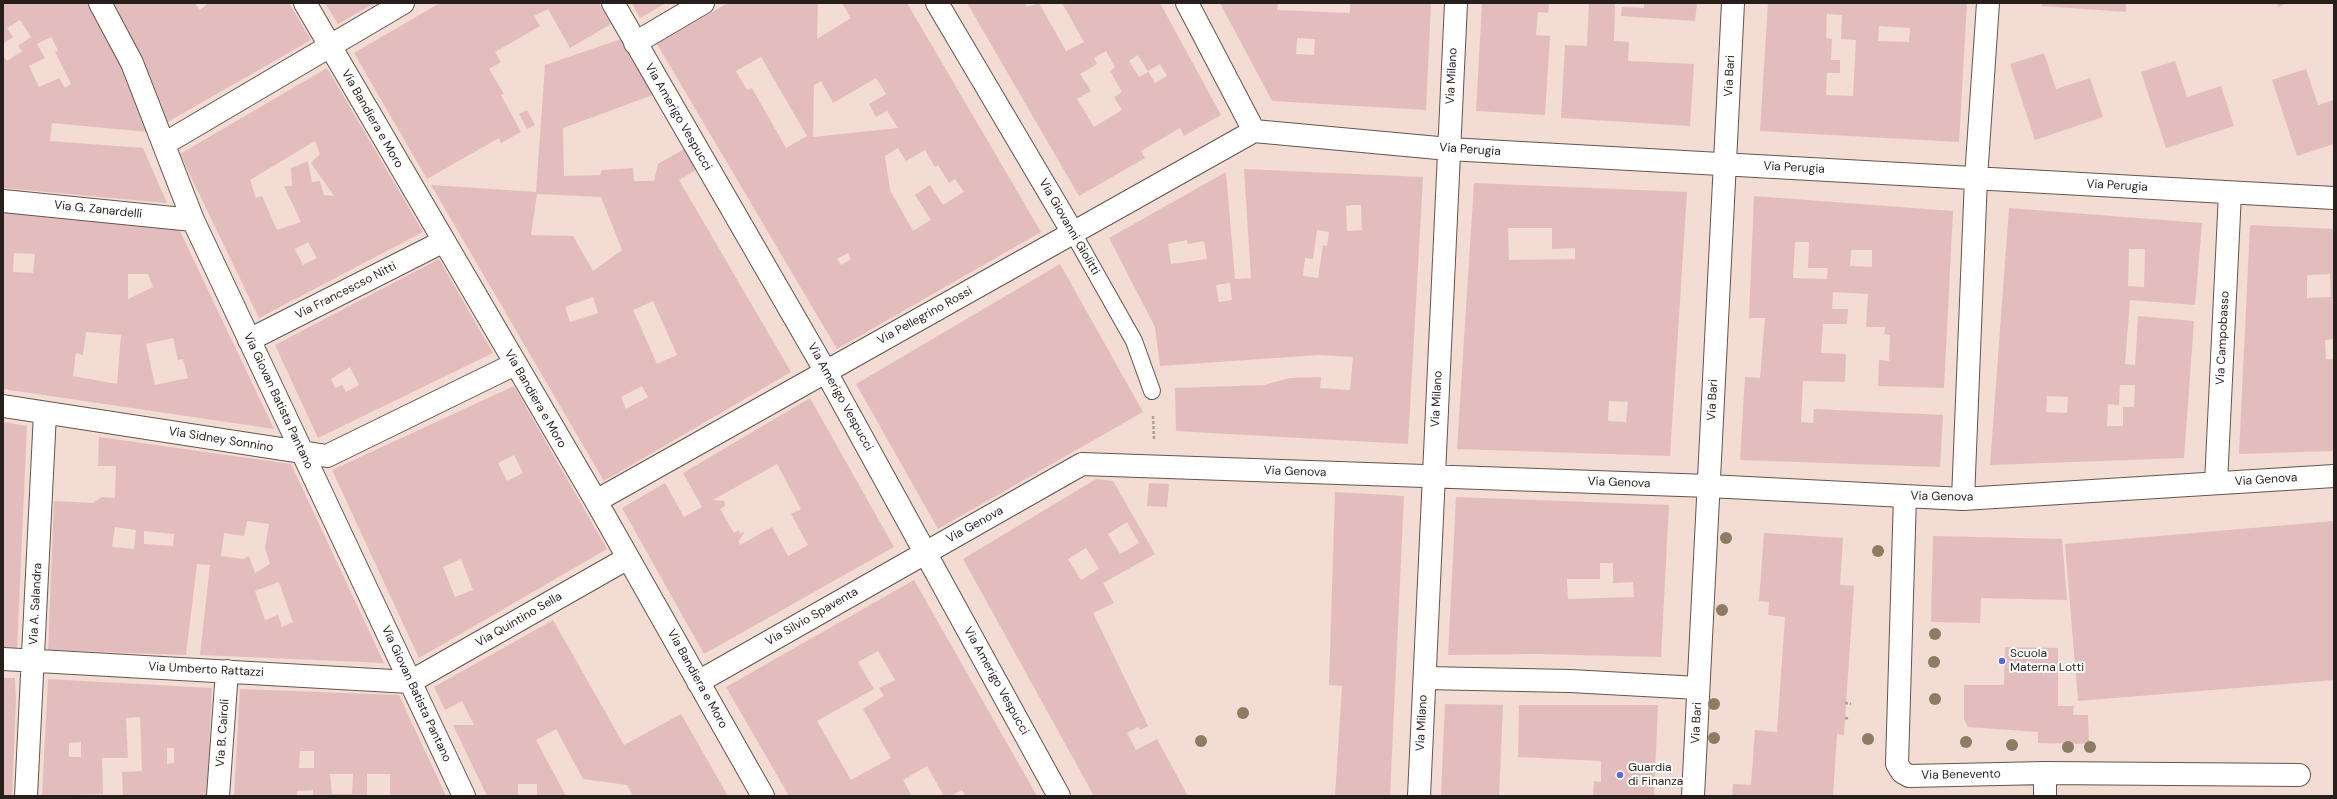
<!DOCTYPE html>
<style>
body{margin:0}
#map{position:relative;width:2337px;height:799px;overflow:hidden;background:#f2dcd3;font-family:"DM Sans",sans-serif}
canvas{display:block}
.frame{position:absolute;inset:0;border:4px solid #271f1c;pointer-events:none}
</style>
<div id="map">
<canvas width="2337" height="799"></canvas>
<div class="frame"></div>
</div>
<script>
const ctx = document.querySelector('canvas').getContext('2d');
ctx.lineJoin = 'round';
function fill(path, color) {
  ctx.fillStyle = color;
  ctx.fill(path, 'evenodd');
}
function stroke(path, color, width, dash) {
  ctx.strokeStyle = color;
  ctx.lineWidth = width;
  ctx.lineCap = dash ? 'butt' : 'round';
  ctx.setLineDash(dash || []);
  ctx.stroke(path);
}
function label(font, color, halo, rows, align = 'center') {
  ctx.font = font + ' "DM Sans",sans-serif';
  ctx.lineWidth = 4;
  ctx.setLineDash([]);
  ctx.textBaseline = 'middle';
  ctx.strokeStyle = halo;
  ctx.fillStyle = color;
  for (const [text, x, y, turn = 0] of rows) {
    ctx.save();
    ctx.translate(x, y);
    ctx.rotate((+turn || 0) * Math.PI / 180);
    ctx.textAlign = isNaN(turn) ? turn : align;
    if (halo) ctx.strokeText(text, 0, 0);
    ctx.fillText(text, 0, 0);
    ctx.restore();
  }
}
fill(new Path2D(`
 M3,3H90L126,68L148,132L52,123L50,141L143,148L167,203L3,188V56L7,61L22,51L18,46L31,37L20,20L7,28L13,37L3,44ZM51,37L58,50L55,52L71,84L65,88L59,78L39,87L29,66L45,58L37,44Z
 M112,3H195L200,10L208,3H289L311,40L166,123L141,57Z
 M325,3H375L338,24Z
 M440,3H599L611,24L570,48L548,9L534,16L540,26L495,52L501,62L489,69L504,94L501,95L521,132L501,143L499,138L427,179L354,53Z
 M632,3H666L640,18Z
 M728,3H818L817,39L851,18L842,3H907L1041,232L837,349L657,44ZM761,57L807,136L786,148L752,88L747,90L736,71ZM876,78L886,94L869,104L876,117L887,111L898,128L813,137L814,85L821,81L833,103ZM898,148L906,161L925,150L935,167L938,165L949,183L955,179L964,192L943,205L930,185L915,195L931,220L913,231L890,190L885,156ZM848,253L851,259L841,265L837,259Z
 M967,3H1025L1027,7L1039,3L1066,51L1084,42L1062,3H1160L1221,115L1184,136L1180,128L1141,151L1145,158L1079,196ZM1106,51L1115,67L1110,71L1122,92L1114,97L1122,110L1094,127L1077,99L1091,91L1080,74L1097,64L1094,58ZM1138,55L1148,72L1139,77L1129,61ZM1160,64L1167,76L1155,83L1148,71Z
 M1220,3H1278L1277,10L1350,13V3H1431L1426,110L1272,101ZM1297,38L1315,39L1314,55L1296,54Z
 M1482,3H1549L1548,13L1538,12L1536,35L1550,36L1545,115L1476,111Z
 M1589,3H1615L1614,41L1629,42L1628,61L1694,64L1690,126L1561,118L1565,45L1587,46Z
 M1644,3H1697L1695,21L1621,16L1622,7L1644,8Z
 M1768,3H1967L1959,142L1760,131ZM1827,14L1842,15L1841,39L1856,40L1853,96L1826,95L1827,73H1840V60H1831L1832,39L1826,38ZM1879,26L1910,28L1909,42L1878,41Z
 M2042,3H2126V12L2042,6Z
 M2277,3H2287L2278,7Z
 M621,39L653,95L563,128L564,176L600,175L602,170L633,168L634,181H654L658,164L684,149L696,170L679,180L791,372L604,481L431,185L536,192L545,65ZM537,194L601,197L622,250L593,271L573,236L531,235ZM593,297L598,313L570,322L565,307ZM653,301L677,355L657,364L633,310ZM642,386L648,397L626,409L621,397Z
 M2044,53L2056,89L2090,78L2103,117L2035,140L2010,64Z
 M2175,61L2187,97L2221,86L2234,126L2166,148L2141,72Z
 M327,68L423,232L259,318L180,154ZM315,141L320,154L311,163L334,196L324,195L320,181L312,182L308,161L291,168L292,186H284L301,222L277,230L262,196L256,198L250,180ZM308,242L317,258L303,265L295,249Z
 M2306,69L2318,105L2334,100V144L2297,156L2272,80Z
 M527,110L535,125L527,129L519,114Z
 M1244,169L1423,177L1408,444L1176,431L1175,388L1264,385L1290,378L1321,377L1320,388L1350,390L1353,357L1319,355L1160,366L1155,327L1109,238L1226,172L1235,279L1251,278ZM1352,205H1361L1362,230L1347,231L1346,206ZM1317,230L1329,232L1327,246L1323,245L1318,278L1303,276L1305,258L1313,259ZM1187,240L1188,244L1204,241L1207,259L1171,264L1168,244ZM1230,283L1232,300L1219,302L1216,285Z
 M1474,183L1687,192L1670,456L1457,449ZM1508,228H1552V249L1575,248V259L1509,260ZM1609,401L1628,402L1626,422L1608,421Z
 M1754,196L1953,211L1944,388L1878,386L1879,360L1889,361L1890,335L1884,334L1885,327H1866L1868,294L1833,292L1832,309H1848L1847,324H1823L1821,353L1846,354L1845,382L1803,381L1801,422L1813,423L1814,409L1943,415L1940,467L1740,460L1745,377L1760,378L1765,318H1749ZM1795,242H1809L1808,268H1828L1827,279L1793,278ZM1851,250H1872V267L1850,266Z
 M2009,208L2202,223L2195,305L2130,300L2125,364L2135,365L2138,316L2194,321L2184,458L1990,465ZM2129,249H2145L2144,287L2128,286ZM2120,385H2135L2134,407H2123V426H2107L2108,404L2119,405ZM2047,396L2068,397L2067,413L2046,412Z
 M3,211L179,229L274,429L3,389ZM14,253L35,254L33,273L13,272ZM128,274H148L153,287L128,299ZM86,332L121,335L117,384L73,376L76,353L83,355ZM173,338L178,360L183,359L188,378L155,385L146,344Z
 M2250,225L2334,229V339L2325,340L2326,359H2334V451L2239,454ZM2330,274L2331,297L2307,298V275Z
 M439,259L493,353L318,438L275,345ZM350,367L359,385L346,392L342,385L335,388L331,379Z
 M1060,264L1143,412L938,529L856,384Z
 M514,386L607,549L419,658L332,470ZM514,455L523,473L507,481L498,463ZM461,559L473,590L455,597L443,567Z
 M810,398L894,547L704,654L622,508L665,483L684,517L702,507L683,473ZM777,464L801,509L791,514L808,545L788,556L772,527L740,545L739,541L745,531L740,534L739,530L734,533L720,509L725,506L724,501L713,500Z
 M3,422L27,426L17,650L3,649Z
 M99,437L291,464L384,663L200,655L210,565L197,564L186,655L48,650L54,501L93,503L102,497L115,498L116,466H98ZM247,521L269,524L265,548L270,564L255,573L249,556L243,559L221,556L224,533L244,536ZM115,527L136,530L134,549L112,547ZM144,531L174,534L173,546L144,544ZM279,582L293,622L282,627L278,615L265,620L255,591Z
 M1096,479L1113,481L1155,554L1103,583L1114,603L1093,613L1148,726L1140,730L1138,727L1127,733L1136,750L1157,739L1188,796H1094L963,559ZM1127,522L1139,543L1120,554L1108,534ZM1086,548L1099,569L1081,580L1068,559Z
 M1149,483L1169,484L1167,507L1147,506Z
 M1335,492L1404,496L1390,796H1335L1342,686L1329,685Z
 M1456,497L1669,505L1661,657L1536,654L1448,655ZM1600,563H1613V583L1633,582L1634,597L1568,599L1567,579H1600Z
 M2334,521V680L2078,701L2065,544Z
 M1764,533L1843,538L1840,585L1854,586L1844,735L1837,734L1833,796H1732L1733,784L1751,785L1755,730L1777,732L1785,617L1768,615L1769,602L1759,601Z
 M1933,536L2062,539L2067,600L1981,598L1980,623L1931,622Z
 M914,580L1037,796H966L962,790L951,796H944L927,766L903,780L912,796H789L726,687ZM878,651L895,680L879,688L884,696L863,709L891,758L851,780L817,721L874,689L858,662Z
 M553,620L624,745L681,714L728,796H633L627,785L583,779L556,729L536,740L566,796H537V784H518V796H487L453,725H474L462,701L445,710L434,687Z
 M2005,647L2058,648V706H2074L2073,715H2088L2089,744L2038,743V732L1968,727L1964,719V685H2004Z
 M3,678H15L16,701L12,796H3Z
 M48,679L212,688L207,796H123L122,772L142,771L140,717L126,718L128,758H102L103,794L42,796ZM81,742V757H69V743ZM167,748H174V763L167,764Z
 M240,689L399,695L446,796H390V774H367V796H313V790L297,791V796H234ZM300,751H314V768H299ZM330,774H353L352,794H332Z
 M1445,704L1503,705L1499,796H1441Z
 M1519,705H1658L1654,796H1593L1594,781L1601,782V761L1518,757Z`), '#e3bdbd');
const lane = new Path2D(`
 M1073,233L1134,341L1152,391`);
const street = new Path2D(`
 M100,3L132,63L193,220L464,796
 M305,3L596,501L763,796
 M613,3L826,372L1059,796
 M937,3L1073,233
 M1187,3L1254,131
 M635,43L703,3
 M1254,131L1449,149L2334,198
 M164,144L403,3
 M3,201L193,220
 M249,340L444,241
 M3,406L327,456L515,364
 M2216,483L2230,193
 M1905,496L1897,764L1902,772L1909,776L2045,773L2299,775
 M1963,499L1976,178L1988,3
 M596,501L1254,131
 M3,659L410,682L628,558
 M1425,678L1570,681L1698,688
 M698,682L1082,464L1709,486L1963,499L2334,476
 M26,796L45,413
 M218,796L227,671
 M1419,796L1456,3
 M1693,796L1733,3
 M2045,796V773`);
stroke(lane, '#66544c', 18);
stroke(street, '#66544c', 24);
stroke(new Path2D(`
 M1153,416L1154,439
 M1845,703L1851,704
 M1845,718L1850,719`), '#af9d96', 2.5, [3, 2]);
stroke(lane, '#fff', 16);
stroke(street, '#fff', 22);
ctx.fillStyle = '#8c7c61';
for (const [x, y] of [
 [1726,538],
 [1878,551],
 [1722,610],
 [1935,634],
 [1934,662],
 [1935,699],
 [1714,704],
 [1243,713],
 [1714,738],
 [1868,739],
 [1201,741],
 [1966,742],
 [2012,745],
 [2068,747],
 [2090,747]
]) {
  ctx.beginPath();
  ctx.arc(x, y, 6, 0, 2 * Math.PI);
  ctx.fill();
}
for (const [x, y, r, color] of [
 [2002,661,4,"#5c67df"],
 [1620,775,4,"#5c67df"]
]) {
  const dot = new Path2D();
  dot.arc(x, y, r, 0, 2 * Math.PI);
  ctx.fillStyle = color;
  ctx.fill(dot);
  stroke(dot, '#fff', 1.5);
}
label('12px', '#271f1c', '#fff', [
 ["Via Milano",1452,76,-87],
 ["Via Bari",1730,76,-87],
 ["Via Amerigo Vespucci",678,117,60],
 ["Via Bandiera e Moro",372,119,60],
 ["Via Perugia",1470,150,4],
 ["Via Perugia",1794,168,3],
 ["Via Perugia",2117,186,3],
 ["Via G. Zanardelli",98,210,6],
 ["Via Giovanni Giolitti",1069,227,60],
 ["Via Francescso Nitti",346,291,-27],
 ["Via Pellegrino Rossi",925,316,-29],
 ["Via Campobasso",2223,338,-87],
 ["Via Amerigo Vespucci",840,397,61],
 ["Via Bandiera e Moro",535,399,60],
 ["Via Milano",1437,399,-87],
 ["Via Bari",1713,400,-87],
 ["Via Giovan Batista Pantano",278,401,65],
 ["Via Sidney Sonnino",221,440,9],
 ["Via Genova",1295,472,2],
 ["Via Genova",2266,480,-4],
 ["Via Genova",1619,483,2],
 ["Via Genova",1942,497,1],
 ["Via Genova",975,525,-29],
 ["Via A. Salandra",36,604,-87],
 ["Via Silvio Spaventa",812,617,-30],
 ["Via Quintino Sella",519,620,-30],
 ["Via Umberto Rattazzi",206,670,3],
 ["Via Bandiera e Moro",697,679,61],
 ["Via Amerigo Vespucci",996,681,61],
 ["Via Giovan Batista Pantano",416,694,65],
 ["Via Milano",1422,723,-87],
 ["Via Bari",1697,723,-87],
 ["Via B. Cairoli",223,733,-86],
 ["Via Benevento",1961,775,-1]
]);
label('12px', '#271f1c', '#fff', [
 ["Scuola",2010,654],
 ["Materna Lotti",2010,668],
 ["Guardia",1628,768],
 ["di Finanza",1628,782]
], 'left');
</script>
